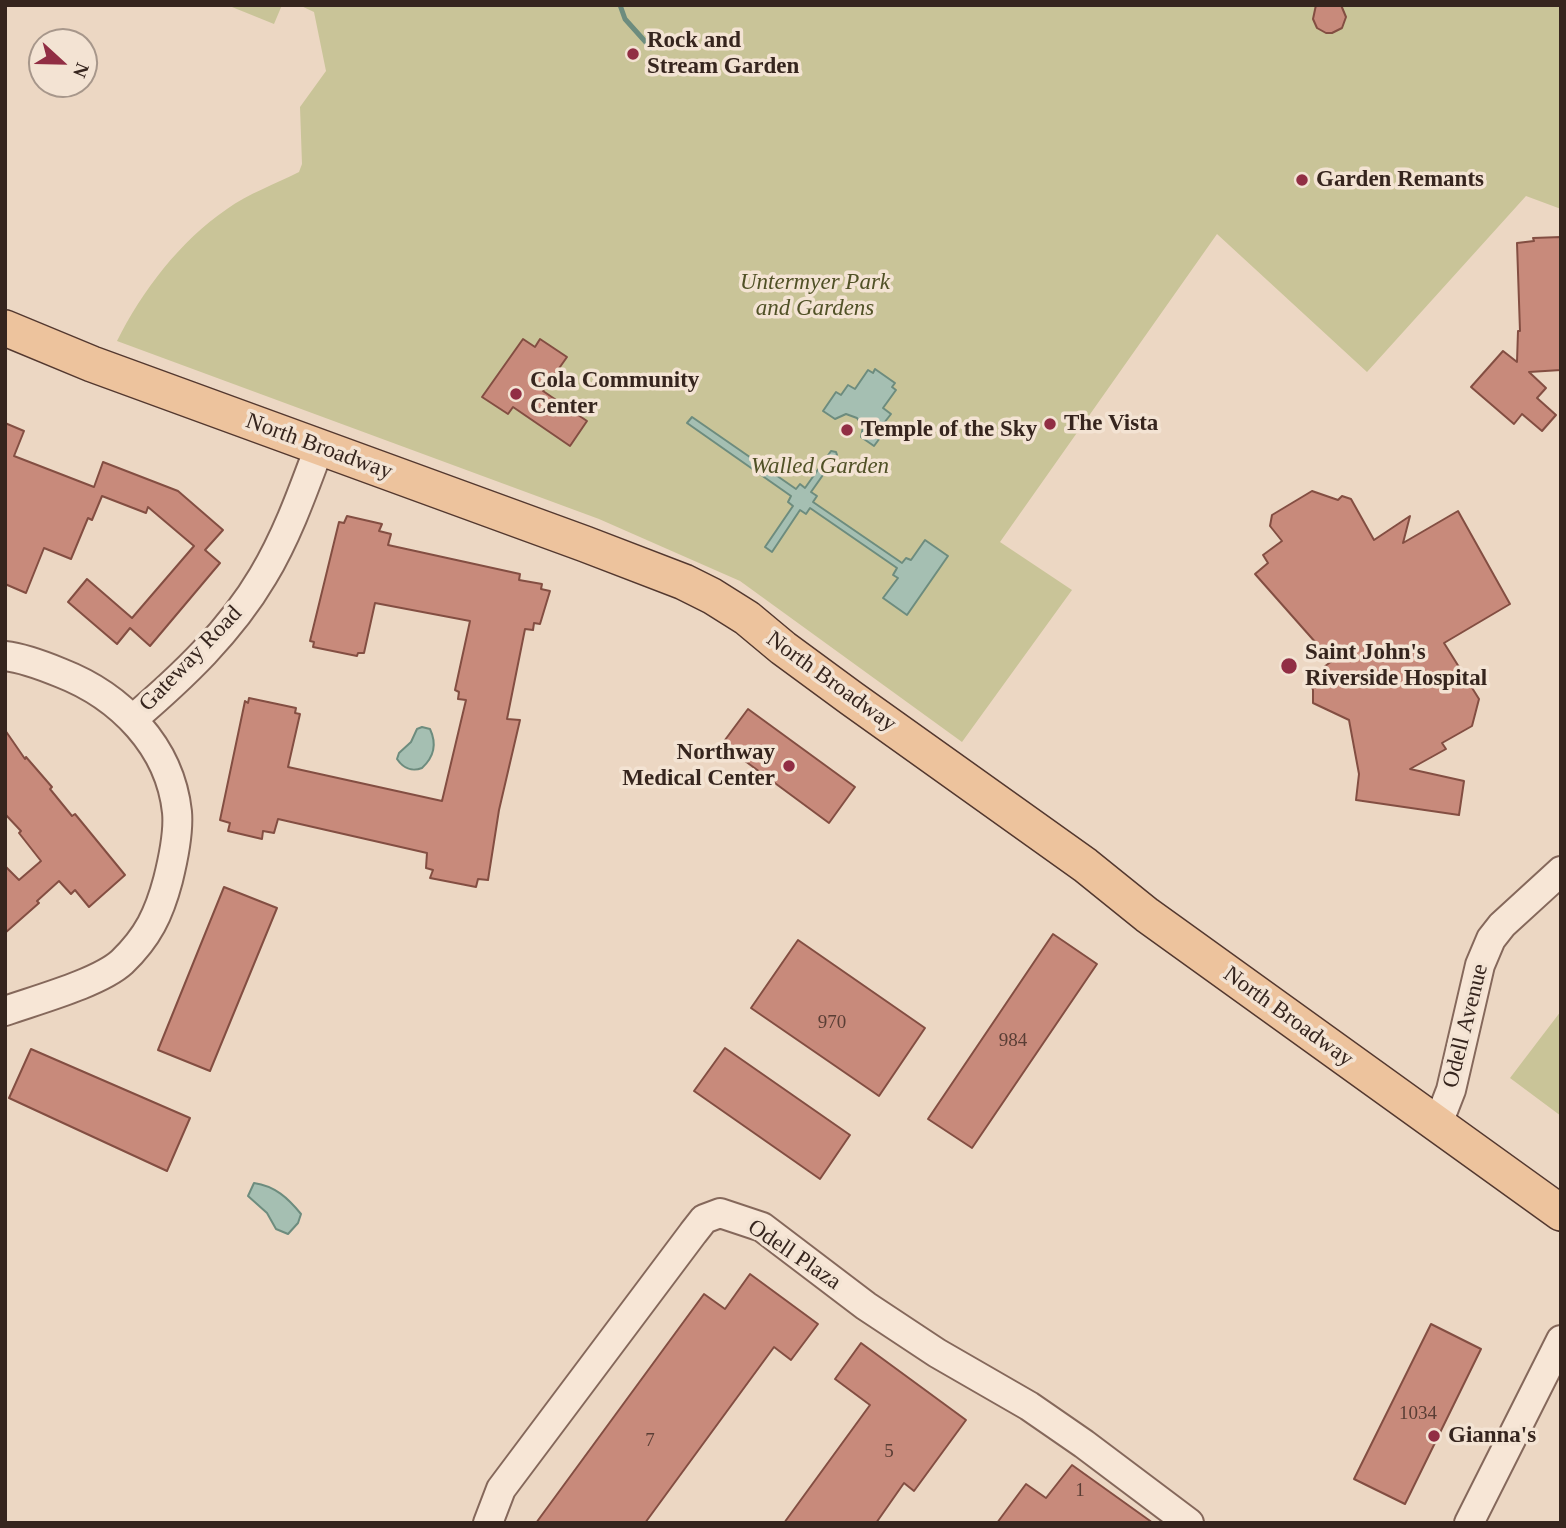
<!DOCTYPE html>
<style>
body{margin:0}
#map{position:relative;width:1566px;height:1528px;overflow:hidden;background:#ecd7c3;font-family:Georgia,serif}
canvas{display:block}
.frame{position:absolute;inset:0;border:7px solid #36251e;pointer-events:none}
.north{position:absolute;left:28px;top:28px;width:70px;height:70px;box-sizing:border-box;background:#f3e3d3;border:2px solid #a7978b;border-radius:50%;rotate:112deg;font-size:19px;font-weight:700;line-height:28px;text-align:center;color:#36251e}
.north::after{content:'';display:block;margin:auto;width:24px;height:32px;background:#912e44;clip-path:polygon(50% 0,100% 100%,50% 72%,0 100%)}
</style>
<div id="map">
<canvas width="1566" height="1528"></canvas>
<div class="frame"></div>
<div class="north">N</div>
</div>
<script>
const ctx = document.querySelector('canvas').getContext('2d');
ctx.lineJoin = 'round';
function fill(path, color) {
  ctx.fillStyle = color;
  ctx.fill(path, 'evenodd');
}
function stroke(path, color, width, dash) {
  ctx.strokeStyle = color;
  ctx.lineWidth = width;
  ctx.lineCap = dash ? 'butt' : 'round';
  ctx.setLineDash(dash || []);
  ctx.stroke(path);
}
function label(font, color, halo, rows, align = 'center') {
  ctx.font = font + ' Georgia,serif';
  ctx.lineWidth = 7;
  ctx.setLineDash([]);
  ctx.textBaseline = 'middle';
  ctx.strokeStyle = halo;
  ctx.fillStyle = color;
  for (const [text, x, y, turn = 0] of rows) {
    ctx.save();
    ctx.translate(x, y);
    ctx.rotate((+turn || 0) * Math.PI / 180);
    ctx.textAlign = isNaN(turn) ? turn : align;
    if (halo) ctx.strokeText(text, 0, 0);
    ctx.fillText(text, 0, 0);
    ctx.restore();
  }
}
fill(new Path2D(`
 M227,5H282L274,24Z
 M299,5H1561V209L1526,196L1367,372L1217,234L1000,542L1072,590L962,742L740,581L599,519L117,341C142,291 180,241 227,209C248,194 275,184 299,172L302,164L300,107L326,71L314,12Z
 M1561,1011V1116L1510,1078Z`), '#c9c498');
const water = new Path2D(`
 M875,369L895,383L892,387L896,390L883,408L891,414L884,423L888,427L874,446L861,437L863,427L857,418L846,414L835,419L823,411L836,392L841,395L848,385L855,389L868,370L873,373Z
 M692,417L796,489L800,484L805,488L831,451L836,452L837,455L811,492L817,496L813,502L902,563L906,558L911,560L925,540L948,556L907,615L883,598L898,578L893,575L897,568L810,508L806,514L800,510L772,552L765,547L793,506L788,502L791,496L687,423Z
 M422,727L430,729C437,744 434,757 422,768C412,772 403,768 397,759L399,753L411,742L417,729Z
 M254,1183C275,1186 288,1198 301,1214L298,1223L288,1234L276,1229L267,1213L248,1196Z`);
fill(water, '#a5bfb2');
stroke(water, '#6d8c7e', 2);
stroke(new Path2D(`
 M620,5L625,19L651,48`), '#6d8c7e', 5);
const building = new Path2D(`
 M1316,5H1341L1346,17L1342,28L1332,33H1326L1317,28L1313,19Z
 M1561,237V370L1529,372L1546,388L1537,398L1556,415L1542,431L1522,414L1514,424L1471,387L1503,351L1517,362L1518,331H1520L1517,243L1534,241L1533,238Z
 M523,339L535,347L540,339L567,357L543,391L587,421L570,446L513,407L508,414L482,397Z
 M5,423L24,431L14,456L94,487L103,462L178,491L223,530L205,550L220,563L150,646L130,628L117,644L68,602L87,579L132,618L194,546L148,507L146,513L102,496L92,520L88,518L71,559L44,548L26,593L5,584Z
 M1312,491L1338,500L1342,496L1351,499L1374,540L1410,516L1403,543L1458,511L1510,604L1444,643L1479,699L1472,726L1442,743L1446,749L1410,769L1464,781L1459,815L1356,800L1359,774L1349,720L1313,703V690L1309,678L1332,661L1255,574L1268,563L1263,555L1282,541L1270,526L1272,515Z
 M347,516L382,524L379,531L391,534L388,545L520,574L519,580L542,584L541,589L550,591L540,624L534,623L533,630L525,629L507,719L520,720L499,810L488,880L478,879L476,887L430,878L433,870L426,868L427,853L278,819L274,833L263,831L262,839L228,831L230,823L220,820L245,701L248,703L249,698L296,708L295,713L300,714L288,767L442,801L466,700L458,699L459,692L455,690L470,621L375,603L364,653H358L357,656L313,647L314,642L310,641L339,522L344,523Z
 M748,709L855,787L829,823L722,744Z
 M5,730L25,759L26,757L52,787L50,789L72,816L75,814L125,875L89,907L75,890L71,894L59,881L37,901L39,903L5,933V866L19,880L41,861L19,833L21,831L5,814Z
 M224,887L277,908L210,1071L158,1050Z
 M1053,934L1097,964L972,1148L928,1119Z
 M798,940L925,1028L879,1096L751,1008Z
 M725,1048L850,1135L820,1179L694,1091Z
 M31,1049L190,1118L167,1171L9,1098Z
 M750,1274L818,1324L791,1360L774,1347L645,1523H536L704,1294L725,1309Z
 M1431,1324L1481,1349L1405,1504L1354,1479Z
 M861,1343L966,1420L914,1491L904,1483L876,1523H784L870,1405L835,1379Z
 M1072,1465L1153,1523H997L1026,1484L1046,1498Z`);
fill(building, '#c88a7b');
stroke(building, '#834e42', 2);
const minor = new Path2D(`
 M5,656C24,658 44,666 61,673C120,696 170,746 177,812C179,834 173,860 168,880C159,914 148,937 122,962C99,983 36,1000 5,1011
 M133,719C182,677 230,632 263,576C287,536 303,491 319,448
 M1437,1126L1451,1090L1480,965L1491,939L1502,925L1561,871
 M488,1523L501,1489L693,1233L704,1219L720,1213L762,1227L866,1306L937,1353L1029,1406L1084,1444L1189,1523
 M1469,1523L1561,1340`);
const major = new Path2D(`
 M5,328L92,364L585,544L684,582L712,596L747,618L783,648L851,698L1085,865L1147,915L1561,1213`);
stroke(minor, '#85685b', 32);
stroke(major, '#53382f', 38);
stroke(minor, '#f7e6d6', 28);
stroke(major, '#edc39d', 35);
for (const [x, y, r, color] of [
 [633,54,7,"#912e44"],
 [1302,180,7,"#912e44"],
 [516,394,7,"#912e44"],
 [1050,424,7,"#912e44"],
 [847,430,7,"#912e44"],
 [1289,666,9,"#912e44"],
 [789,766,7,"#912e44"],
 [1434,1436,7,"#912e44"]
]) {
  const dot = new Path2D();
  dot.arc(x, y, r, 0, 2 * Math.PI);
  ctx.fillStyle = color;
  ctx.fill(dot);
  stroke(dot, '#f3e3d3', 2.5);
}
label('19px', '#5a3e35', null, [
 ["970",832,1023],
 ["984",1013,1041],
 ["1034",1418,1414],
 ["7",650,1441],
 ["5",889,1452],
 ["1",1080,1491]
]);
label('bold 23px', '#36251e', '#f3e3d3', [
 ["Rock and",647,41],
 ["Stream Garden",647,67],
 ["Garden Remants",1316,180],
 ["Cola Community",530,381],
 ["Center",530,407],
 ["The Vista",1064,424],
 ["Temple of the Sky",861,430],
 ["Saint John's",1305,653],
 ["Riverside Hospital",1305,679],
 ["Northway",775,753,"right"],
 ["Medical Center",775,779,"right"],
 ["Gianna's",1448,1436]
], 'left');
label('italic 23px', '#505126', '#f3e3d3', [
 ["Untermyer Park",815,283],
 ["and Gardens",815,309],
 ["Walled Garden",820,467]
]);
label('23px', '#36251e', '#f3e3d3', [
 ["North Broadway",319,447,20],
 ["Gateway Road",191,659,-46],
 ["North Broadway",831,682,36],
 ["North Broadway",1288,1017,36],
 ["Odell Avenue",1466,1026,-76],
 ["Odell Plaza",794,1255,34]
]);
</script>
